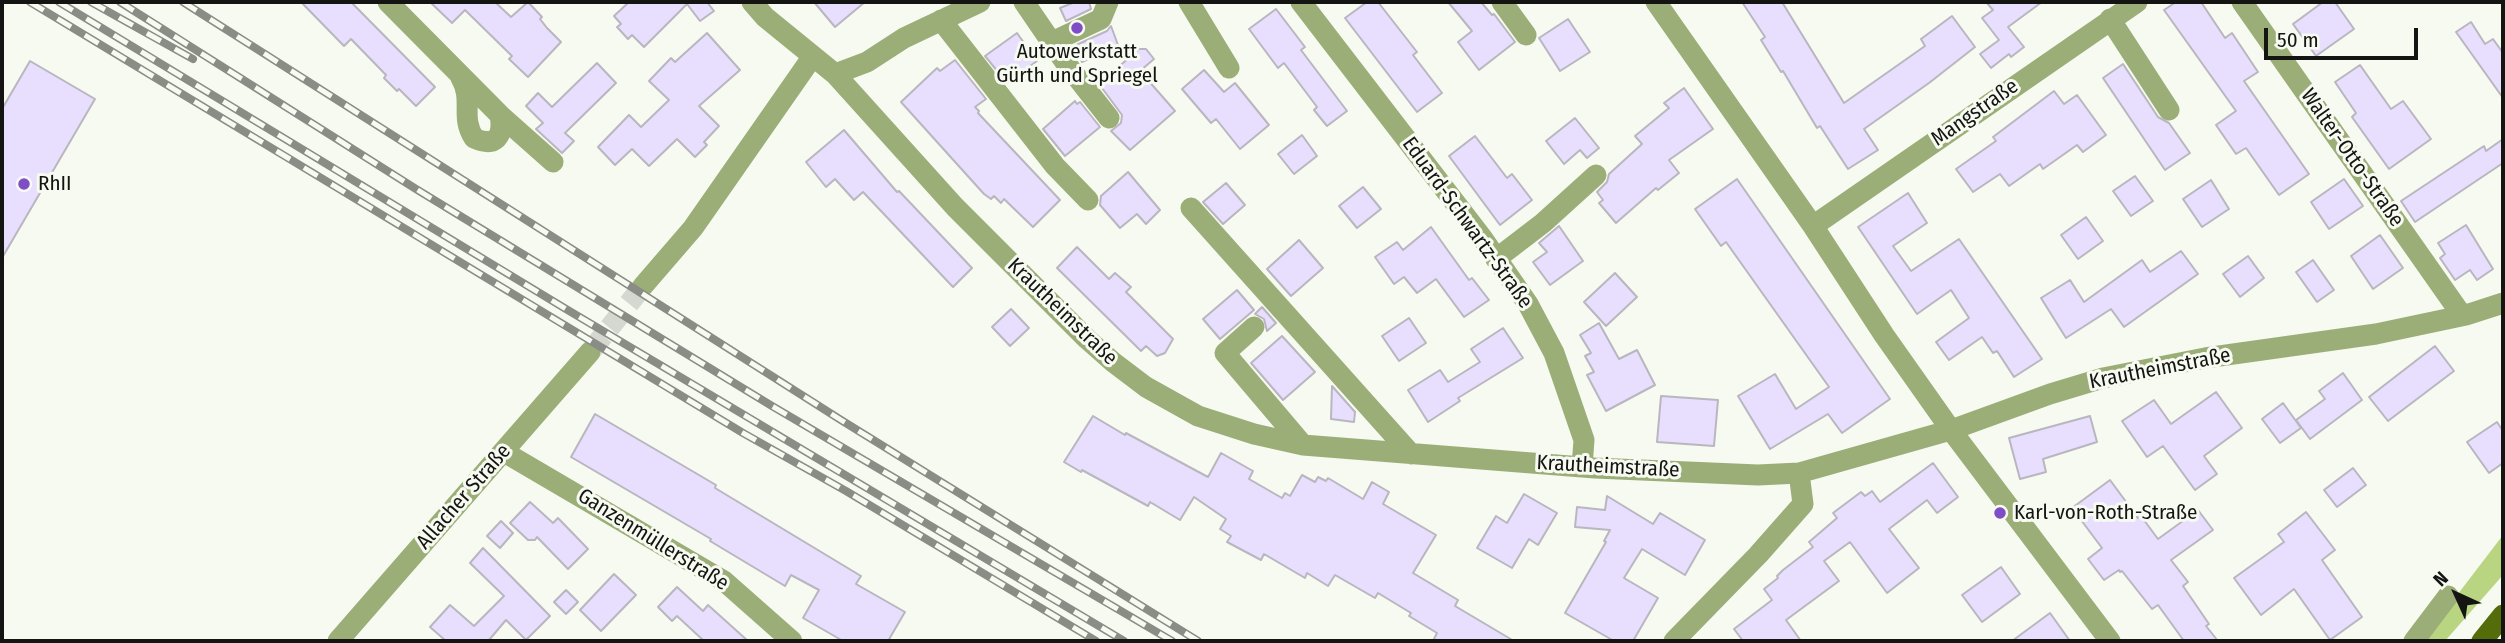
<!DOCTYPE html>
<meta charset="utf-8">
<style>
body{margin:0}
#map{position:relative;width:2505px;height:643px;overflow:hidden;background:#f7faf1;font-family:"Fira Sans Condensed",sans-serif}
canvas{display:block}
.frame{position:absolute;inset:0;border:4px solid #141512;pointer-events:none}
.north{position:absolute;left:2421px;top:559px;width:70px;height:70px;-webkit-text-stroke:5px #f7faf1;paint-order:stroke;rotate:315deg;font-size:19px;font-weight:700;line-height:28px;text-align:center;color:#141512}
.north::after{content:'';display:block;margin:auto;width:24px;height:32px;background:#141512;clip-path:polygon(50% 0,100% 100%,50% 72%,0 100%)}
.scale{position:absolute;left:2264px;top:28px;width:154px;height:32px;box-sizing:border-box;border:4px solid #141512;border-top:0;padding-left:9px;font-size:21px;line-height:24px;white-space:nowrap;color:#141512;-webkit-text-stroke:5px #f7faf1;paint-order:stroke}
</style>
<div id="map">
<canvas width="2505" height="643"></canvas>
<div class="frame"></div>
<div class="north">N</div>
<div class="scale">50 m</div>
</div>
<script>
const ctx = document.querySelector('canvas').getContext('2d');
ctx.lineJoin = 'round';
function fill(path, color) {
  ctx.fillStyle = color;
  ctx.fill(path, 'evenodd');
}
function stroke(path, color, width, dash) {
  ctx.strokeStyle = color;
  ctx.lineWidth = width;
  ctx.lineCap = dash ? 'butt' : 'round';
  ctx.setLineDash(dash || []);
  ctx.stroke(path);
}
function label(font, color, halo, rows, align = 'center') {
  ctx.font = font + ' "Fira Sans Condensed",sans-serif';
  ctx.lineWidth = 6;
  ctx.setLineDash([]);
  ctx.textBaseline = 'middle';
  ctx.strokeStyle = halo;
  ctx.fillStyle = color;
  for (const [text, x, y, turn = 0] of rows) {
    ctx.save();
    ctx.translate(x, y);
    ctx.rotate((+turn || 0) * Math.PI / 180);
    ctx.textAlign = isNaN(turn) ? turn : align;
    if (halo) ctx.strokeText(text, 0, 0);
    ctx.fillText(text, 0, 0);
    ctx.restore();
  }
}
fill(new Path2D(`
 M2503,535V575L2445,641H2422Z`), '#bad581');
const building = new Path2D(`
 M301,2H351L435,87L416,106L399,89L397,91L384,78L386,75L351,39L344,46Z
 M430,2H495L511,17L528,2L542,17L540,19L547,28L561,42L528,77L509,59L512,56L465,10L452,23Z
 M629,2H707L714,11L700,21L687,4L644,47L632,35L628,39L617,27L621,24L614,16Z
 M814,2H865L835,27Z
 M1075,2H1089L1091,9L1066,21L1060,8Z
 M1367,2H1378L1417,52L1413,55L1442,93L1417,112L1345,18Z
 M1448,2H1481L1492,15L1494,14L1515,42L1479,70L1458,42L1472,31Z
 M1742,2H1782L1844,103L1925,46L1921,39L1952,16L1975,47L1929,83L1864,129L1878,150L1848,169L1820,126L1817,128L1783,71L1781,72L1761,40L1765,37Z
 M1986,2H2042L2008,27L2024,47L2011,57L2009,54L1991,68L1980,54L1999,40L1982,18L1993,10Z
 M2176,2H2201L2225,38L2232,33L2258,72L2244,81L2309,174L2279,195L2246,148L2236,154L2216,125L2236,111L2164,10Z
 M2323,2H2335L2354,29L2316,56L2293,24Z
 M1276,9L1305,47L1301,50L1347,111L1327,126L1314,110L1317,107L1284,63L1278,68L1249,29Z
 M1568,19L1590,52L1560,71L1539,38Z
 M2471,22L2485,44L2493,39L2503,53V98L2456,32Z
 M1111,26L1118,45L1082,62L1074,46L1107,31Z
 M707,33L740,70L699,106L719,126L704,142L707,145L695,157L677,139L649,166L632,149L615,165L598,147L629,115L641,127L669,100L649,81L671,58L675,62Z
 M1017,33L1037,61L1007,83L985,56Z
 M1139,49H1146L1154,59L1140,71L1175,111L1130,150L1111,131L1121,123L1122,115L1099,84Z
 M955,60L986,99L975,107L979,111L978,113L1060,200L1033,227L1004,199L1001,203L994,196L991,199L984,194L901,102L937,68L940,71Z
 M30,61L95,99L2,258V109Z
 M597,63L616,83L565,133L574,141L562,153L536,129L543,123L526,106L538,93L552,107Z
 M2123,64L2158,117L2169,123L2190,153L2165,170L2103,78Z
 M2360,65L2391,109L2403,101L2431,139L2389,169L2352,117L2356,113L2335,82Z
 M1204,70L1224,92L1235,83L1269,125L1240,149L1216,119L1211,123L1182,89Z
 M1684,88L1713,129L1669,160L1679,173L1658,190L1656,188L1616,223L1599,203L1603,200L1597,192L1607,182L1609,174L1642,144L1635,136L1669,108L1664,103Z
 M2054,91L2064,104L2077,95L2106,135L2083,152L2077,145L2043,169L2040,164L2009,186L2000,174L1973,192L1956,169L1996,141L1993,137Z
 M1075,101L1077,104L1080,102L1100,127L1065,156L1043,129Z
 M1575,118L1599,148L1587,158L1580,150L1564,164L1546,141Z
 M844,130L897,192L899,191L972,268L953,287L863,192L854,200L835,179L826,187L806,162Z
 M1302,135L1317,156L1294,174L1278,154Z
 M1475,136L1507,178L1512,174L1532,200L1500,225L1449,156Z
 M2503,139V163L2415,222L2401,201L2484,146L2486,151Z
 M1128,172L1160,210L1146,224L1137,214L1120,228L1100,205L1101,196Z
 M2135,176L2153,201L2131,216L2113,191Z
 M1737,179L1890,399L1842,433L1828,414L1770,449L1738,396L1775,374L1796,409L1829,387L1726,242L1721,246L1695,209Z
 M2344,179L2363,206L2329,229L2311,202Z
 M2211,180L2229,209L2202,227L2183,199Z
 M1226,183L1245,205L1223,224L1203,202Z
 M1363,187L1381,209L1357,228L1339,206Z
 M1908,193L1927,223L1893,246L1911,271L1959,239L2042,359L2014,377L1997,351L1993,353L1982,337L1949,360L1936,342L1969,318L1951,290L1917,314L1858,227Z
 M2086,217L2103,241L2078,259L2061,235Z
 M2466,225L2493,269L2477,280L2470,270L2455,280L2440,258L2445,254L2438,243Z
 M1559,226L1583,261L1550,285L1533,262L1547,252L1539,243Z
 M1431,227L1469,280L1472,278L1489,300L1464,317L1436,279L1417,293L1404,277L1394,284L1375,257L1397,242L1403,250Z
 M2380,235L2403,268L2373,289L2351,256Z
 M1299,240L1323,268L1291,296L1267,269Z
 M1077,247L1109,279L1115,273L1131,287L1126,292L1173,339L1165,353L1157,356L1146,346L1141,351L1057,268Z
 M2181,251L2198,274L2124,327L2111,309L2066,338L2041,298L2070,280L2084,302L2142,260L2150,272Z
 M2248,256L2264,278L2240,297L2223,274Z
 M2313,260L2334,290L2317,302L2296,272Z
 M1615,273L1637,297L1606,326L1584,302Z
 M1237,290L1254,310L1220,339L1203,319Z
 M1262,307L1276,323L1267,331L1264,319L1255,314Z
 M1011,309L1029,328L1010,346L992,327Z
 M1409,318L1426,343L1399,361L1382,336Z
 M1599,323L1619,359L1637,350L1655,385L1606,411L1587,375L1594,372L1585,356L1591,353L1580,335Z
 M1503,328L1523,358L1458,398L1460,401L1428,422L1408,390L1440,370L1448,382L1480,362L1471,349Z
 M1282,336L1315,372L1283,400L1251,363Z
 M2435,346L2454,371L2388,421L2369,397Z
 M2343,373L2362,400L2310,439L2296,420L2325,399L2319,391Z
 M1332,386L1355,412L1354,422L1331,419Z
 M2216,392L2242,428L2204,456L2217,474L2195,490L2163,446L2147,457L2122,421L2154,400L2171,424Z
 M1661,396L1718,400L1714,446L1657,442Z
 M2283,403L2301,428L2280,443L2262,419Z
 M595,414L716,485L715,488L861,576L856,584L905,612L888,641H843L803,618L819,590L791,575L785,586L710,541L711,539L571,457Z
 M1093,416L1125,435L1126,433L1208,477L1221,453L1253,471L1249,479L1282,498L1285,493L1290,496L1302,475L1315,482L1318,477L1326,481L1328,478L1363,499L1372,482L1389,492L1383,504L1436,535L1413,573L1458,600L1455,606L1514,641H1433L1437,633L1409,616L1411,613L1378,593L1375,598L1335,575L1328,586L1307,573L1305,578L1264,554L1261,560L1227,542L1231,536L1220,529L1226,519L1194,497L1180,520L1150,502L1148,506L1082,470L1081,472L1064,462Z
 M2090,416L2097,442L2043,459L2046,472L2020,479L2009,438Z
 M2497,422L2503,431V463L2489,473L2467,442Z
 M1933,463L1958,497L1937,513L1927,500L1889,529L1919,568L1887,593L1850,542L1824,561L1839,581L1786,620L1801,641H1743L1734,629L1772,600L1764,589L1778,578L1777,576L1783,570L1813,547L1809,542L1837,518L1833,513L1861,492L1865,496L1872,491L1880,502Z
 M2353,468L2366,485L2337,507L2324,490Z
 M2110,480L2138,518L2141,516L2158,539L2198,510L2213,530L2171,560L2188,582L2183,586L2209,624L2206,626L2218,641H2184L2158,605L2152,609L2122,571L2120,572L2119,570L2104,580L2088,559L2102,548L2072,508Z
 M1524,494L1557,513L1538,545L1529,539L1512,568L1477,548L1496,516L1507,523Z
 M1607,496L1653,524L1660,513L1705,540L1685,575L1642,549L1624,578L1658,598L1633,641H1614L1565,613L1606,542L1604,541L1610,530L1575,527L1577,507L1605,510Z
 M530,502L553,523L558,518L588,549L568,569L537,537L535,540H528L510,523Z
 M2306,512L2335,550L2322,560L2362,617L2330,640L2294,589L2261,615L2234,578L2284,542L2278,534Z
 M501,521L513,533L500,548L487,536Z
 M483,548L550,616L526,640L506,620L489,640L491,641H446L430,627L450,605L474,626L504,596L470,563Z
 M2001,567L2020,594L1982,622L1962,595Z
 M614,574L636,595L601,631L580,610Z
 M677,587L703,611L708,605L748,641H704L677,616L672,621L658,607Z
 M566,590L578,602L566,614L554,602Z
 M2050,613L2070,641H2012Z`);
fill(building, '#e8defe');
stroke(building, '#b9b6bf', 2);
stroke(new Path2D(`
 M590,352L643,286`), '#d5d8d0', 21, [21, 10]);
stroke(new Path2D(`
 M388,2L500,115L553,162
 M752,2L765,17L835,74L955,207L1087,339L1113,362L1146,387L1198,416L1254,434L1303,445L1595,468L1758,475L1799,473L1951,430L2050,394L2103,378L2205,358L2376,334L2466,315L2503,303
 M1024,2L1065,62L1109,118
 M1189,2L1229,68
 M1301,2L1483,239L1528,304L1554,353L1584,440L1582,467
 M1502,2L1526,35
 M1656,2L1813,226L1884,335L1951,430L2110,641
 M2242,2L2461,314
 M2110,19L2169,110
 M941,20L1055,166L1088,200
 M1052,42L1101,19L1108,2
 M835,74L867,62L904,38L980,2
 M461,78C474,100 460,117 474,138C496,148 504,136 500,115
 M1191,208L1411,454
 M1813,226L2137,2
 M1496,259L1543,223L1596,175
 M643,286L693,228L813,56
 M1254,327L1225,353L1303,445
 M504,452L724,581L792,641
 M338,641L590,352
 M1674,641L1758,555L1803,504L1799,473
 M2414,641L2448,596`), '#9cae78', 21);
stroke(new Path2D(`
 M2482,641L2503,615`), '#556c0b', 21);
const rail = new Path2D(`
 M30,2L743,433L846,491L1096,641
 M59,2L566,309L1124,641
 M91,2L193,59
 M120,2L416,189L772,406L1172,641
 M183,2L841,420L1198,641`);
stroke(rail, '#8a8c86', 8);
stroke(rail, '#f7faf1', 5, [16]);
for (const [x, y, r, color] of [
 [1077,28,7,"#7f4dc5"],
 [24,184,7,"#7f4dc5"],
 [2000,513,7,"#7f4dc5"]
]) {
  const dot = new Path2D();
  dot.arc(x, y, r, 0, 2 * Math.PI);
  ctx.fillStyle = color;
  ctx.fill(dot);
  stroke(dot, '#f7faf1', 2.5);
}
label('21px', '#141512', '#f7faf1', [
 ["Autowerkstatt",1077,52,"center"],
 ["Gürth und Spriegel",1077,76,"center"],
 ["RhII",38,184],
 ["Karl-von-Roth-Straße",2014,513]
], 'left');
label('21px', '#141512', '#f7faf1', [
 ["Mangstraße",1975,113,-35],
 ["Walter-Otto-Straße",2352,158,55],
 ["Eduard-Schwartz-Straße",1467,223,54],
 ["Krautheimstraße",1062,312,44],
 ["Krautheimstraße",2160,369,-11],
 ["Krautheimstraße",1608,467,3],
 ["Allacher Straße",464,497,-49],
 ["Ganzenmüllerstraße",653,540,32]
]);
</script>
